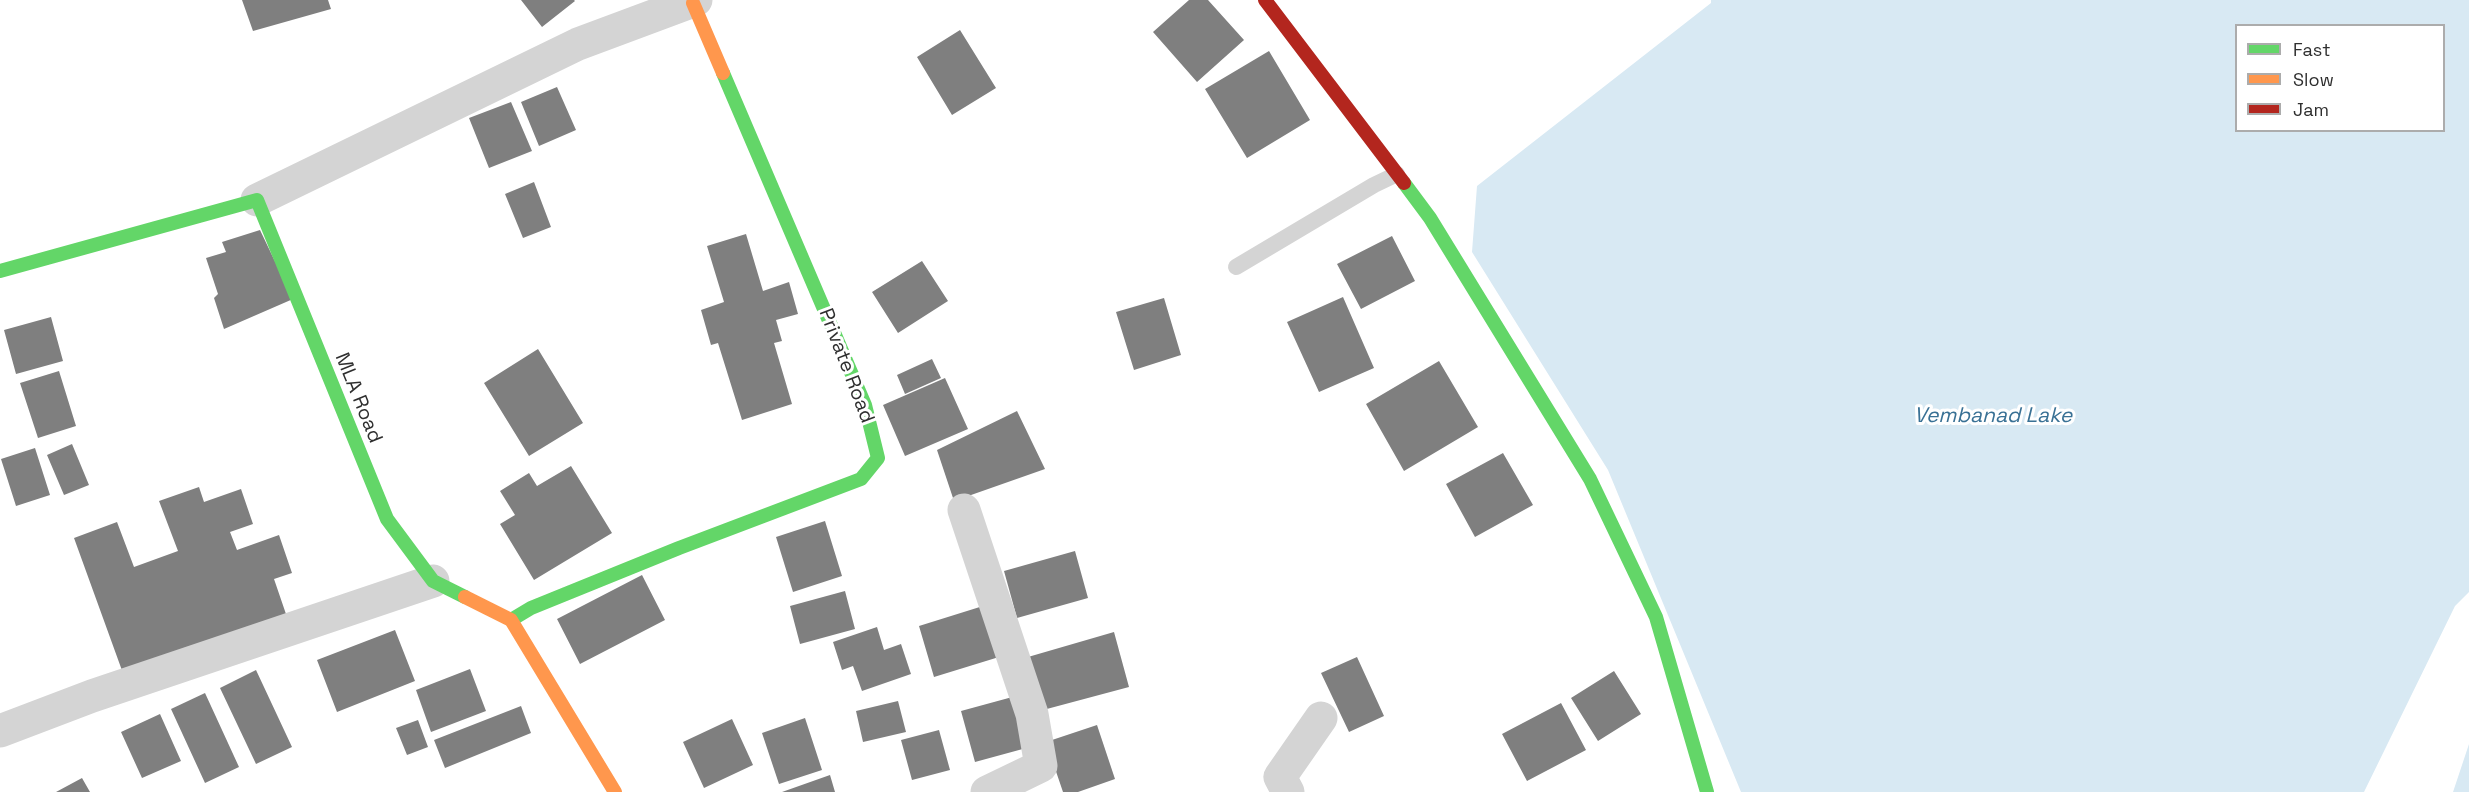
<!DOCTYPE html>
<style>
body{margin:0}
#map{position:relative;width:2469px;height:792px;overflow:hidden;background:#fff;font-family:"Space Grotesk",sans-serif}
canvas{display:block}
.legend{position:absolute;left:2235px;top:24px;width:210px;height:108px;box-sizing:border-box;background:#fff;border:2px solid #acacac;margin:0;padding:8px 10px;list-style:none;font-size:18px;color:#2f2f2f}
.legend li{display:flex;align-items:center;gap:12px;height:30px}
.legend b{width:30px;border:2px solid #acacac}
</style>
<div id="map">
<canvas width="2469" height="792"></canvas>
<ul class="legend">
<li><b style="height:8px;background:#63d668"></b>Fast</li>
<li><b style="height:8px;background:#ff974d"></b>Slow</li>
<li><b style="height:8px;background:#b3261e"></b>Jam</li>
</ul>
</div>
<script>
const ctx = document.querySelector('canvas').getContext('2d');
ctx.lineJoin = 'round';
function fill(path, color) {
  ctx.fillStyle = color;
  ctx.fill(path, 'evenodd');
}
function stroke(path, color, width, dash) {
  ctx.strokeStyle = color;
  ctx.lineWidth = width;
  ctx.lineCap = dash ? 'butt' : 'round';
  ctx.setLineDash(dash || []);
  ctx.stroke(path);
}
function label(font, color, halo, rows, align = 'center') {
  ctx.font = font + ' "Space Grotesk",sans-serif';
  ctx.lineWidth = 6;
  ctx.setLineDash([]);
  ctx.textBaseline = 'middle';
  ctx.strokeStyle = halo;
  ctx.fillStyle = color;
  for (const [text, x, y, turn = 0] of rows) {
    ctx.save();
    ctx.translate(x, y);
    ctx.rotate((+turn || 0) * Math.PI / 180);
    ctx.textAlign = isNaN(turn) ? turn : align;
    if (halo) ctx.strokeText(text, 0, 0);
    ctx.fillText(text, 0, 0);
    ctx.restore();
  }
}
fill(new Path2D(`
 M1711,0H2469V592L2455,606L2364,792H1741L1608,470L1472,252L1477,186L1711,3ZM2236,26H2444V130H2236Z
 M2469,744V792H2453Z`), '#d8e9f3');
fill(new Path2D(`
 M242,0H328L331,9L253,31Z
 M521,0H574L575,1L542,27Z
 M1189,0H1208L1244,40L1197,82L1153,32Z
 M960,30L996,88L952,115L917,57Z
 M1269,51L1310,120L1247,158L1205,89Z
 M557,87L576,130L539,146L521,102Z
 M511,102L532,151L489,168L469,118Z
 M534,182L551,227L523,238L505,194Z
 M260,230L293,299L224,329L214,298L218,294L206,258L226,252L222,242Z
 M746,234L763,291L789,282L798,314L776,320L782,341L774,343L792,404L742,420L718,343L711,345L701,310L724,302L707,246Z
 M1392,236L1415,281L1361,309L1337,264Z
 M922,261L948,301L898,333L872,292Z
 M1343,297L1374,368L1319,392L1287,322Z
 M1164,298L1181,355L1134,370L1116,312Z
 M51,317L63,361L16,374L4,330Z
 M538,349L583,423L529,456L484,383Z
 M932,359L941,378L905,394L897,375Z
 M1439,361L1478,427L1404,471L1366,404Z
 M59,371L76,426L38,438L20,383Z
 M945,378L968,429L905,456L883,405Z
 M1017,411L1045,469L954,501L937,450Z
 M72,444L89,485L64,495L47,455Z
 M35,448L50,495L16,506L1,459Z
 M1503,453L1533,505L1475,537L1446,484Z
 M571,466L612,533L534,580L500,524L515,515L500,491L529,473L537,486Z
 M199,487L204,502L241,489L253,524L230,532L237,550L279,535L292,573L274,579L287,617L124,676L74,538L117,522L134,567L178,551L159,501Z
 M825,521L842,576L793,592L776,537Z
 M1075,551L1088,598L1017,618L1004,571Z
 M642,575L665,620L580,664L557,619Z
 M845,591L855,629L800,644L790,606Z
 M983,606L999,657L934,677L919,626Z
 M877,627L884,650L901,644L911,674L862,691L853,666L842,670L833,642Z
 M395,630L415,681L337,712L317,660Z
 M1114,632L1129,687L1043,710L1028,657Z
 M1357,657L1384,716L1349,732L1321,673Z
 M470,669L486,711L431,732L416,690Z
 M256,670L292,747L256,764L220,688Z
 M1614,671L1641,714L1598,741L1571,698Z
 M205,693L239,767L205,783L171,709Z
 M1016,696L1030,747L975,762L961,711Z
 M898,701L906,732L863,742L856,711Z
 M1561,703L1586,750L1527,781L1502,734Z
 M521,706L531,733L445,768L434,740Z
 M160,714L181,761L142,778L121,732Z
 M805,718L822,770L779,784L762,733Z
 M732,719L753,765L704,788L683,742Z
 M418,720L428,747L407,755L396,728Z
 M1097,725L1115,779L1078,792H1063L1046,742Z
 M939,730L950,770L912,780L901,740Z
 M830,775L835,792H782Z
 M82,778L90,792H56Z`), '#7f7f7f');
stroke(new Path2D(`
 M1236,267L1374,185L1397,174`), '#d4d4d4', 16);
stroke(new Path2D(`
 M257,200L578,44L696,0
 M964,510L1032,714L1041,766L987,792
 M0,731L92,696L433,581
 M1288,792L1280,777L1321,718`), '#d4d4d4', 33);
stroke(new Path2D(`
 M1404,183L1430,218L1590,479L1656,617L1707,792
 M0,271L257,200L387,519L433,581L465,597
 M511,620L531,608L679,548L861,479L878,458L865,405L723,73`), '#63d668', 14);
stroke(new Path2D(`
 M693,3L723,73
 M465,597L511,620L615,792`), '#ff974d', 14);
stroke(new Path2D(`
 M1265,0L1404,183`), '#b3261e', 14);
label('20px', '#2f2f2f', '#fff', [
 ["Private Road",846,366,69],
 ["MLA Road",358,398,68]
]);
label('italic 21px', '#397195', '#fff', [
 ["Vembanad Lake",1993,416]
]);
</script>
